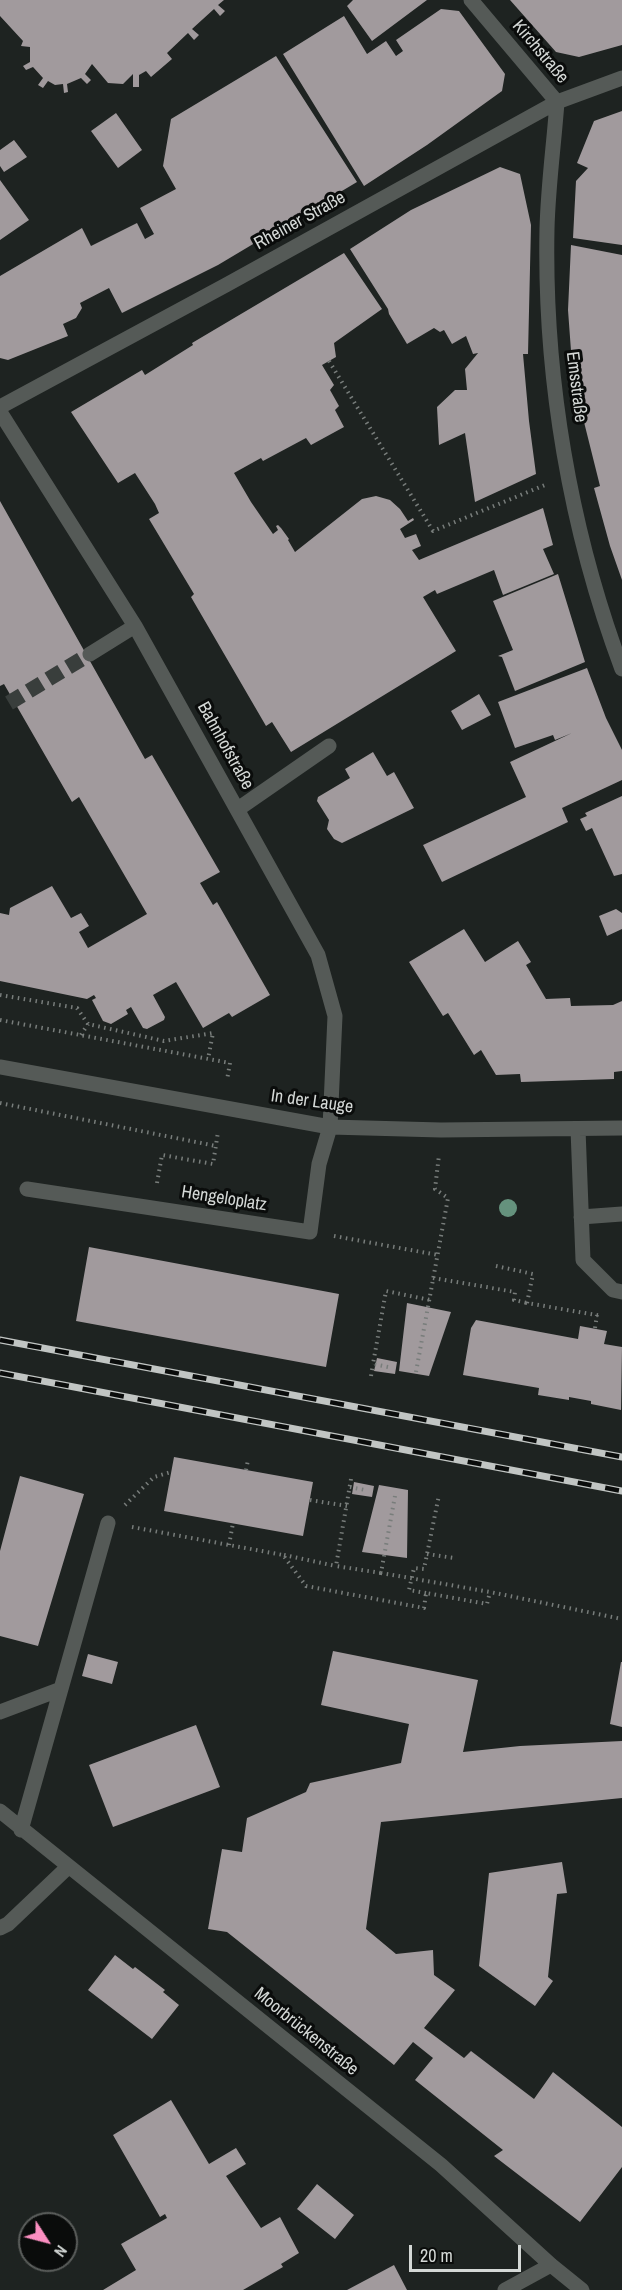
<!DOCTYPE html>
<meta charset="utf-8">
<style>
body{margin:0}
#map{position:relative;width:622px;height:2290px;overflow:hidden;background:#1e2321;font-family:"Archivo Narrow",sans-serif}
canvas{display:block}
.north{position:absolute;left:18px;top:2212px;width:60px;height:60px;box-sizing:border-box;background:#0a0c0b;border:2px solid #5b5e5c;border-radius:50%;rotate:126deg;font-size:16px;font-weight:700;line-height:24px;text-align:center;color:#d4d8d6}
.north::after{content:'';display:block;margin:auto;width:21px;height:27px;background:#fc8fc1;clip-path:polygon(50% 0,100% 100%,50% 72%,0 100%)}
.scale{position:absolute;left:409px;top:2245px;width:112px;height:27px;box-sizing:border-box;border:3px solid #d4d8d6;border-top:0;padding-left:8px;font-size:18px;line-height:21px;white-space:nowrap;color:#d4d8d6;-webkit-text-stroke:4px #0a0c0b;paint-order:stroke}
</style>
<div id="map">
<canvas width="622" height="2290"></canvas>
<div class="north">N</div>
<div class="scale">20 m</div>
</div>
<script>
const ctx = document.querySelector('canvas').getContext('2d');
ctx.lineJoin = 'round';
function fill(path, color) {
  ctx.fillStyle = color;
  ctx.fill(path, 'evenodd');
}
function stroke(path, color, width, dash) {
  ctx.strokeStyle = color;
  ctx.lineWidth = width;
  ctx.lineCap = dash ? 'butt' : 'round';
  ctx.setLineDash(dash || []);
  ctx.stroke(path);
}
function label(font, color, halo, rows, align = 'center') {
  ctx.font = font + ' "Archivo Narrow",sans-serif';
  ctx.lineWidth = 6;
  ctx.setLineDash([]);
  ctx.textBaseline = 'middle';
  ctx.strokeStyle = halo;
  ctx.fillStyle = color;
  for (const [text, x, y, turn = 0] of rows) {
    ctx.save();
    ctx.translate(x, y);
    ctx.rotate((+turn || 0) * Math.PI / 180);
    ctx.textAlign = isNaN(turn) ? turn : align;
    if (halo) ctx.strokeText(text, 0, 0);
    ctx.fillText(text, 0, 0);
    ctx.restore();
  }
}
fill(new Path2D(`
 M0,0H224L218,5L225,11L220,16L214,9L192,29L199,35L194,40L188,33L167,53L172,59L151,77L146,71L139,75V87H133V74L123,84L108,83L92,64L85,74L91,80L87,84L81,78L67,84L68,92L64,93L63,84L55,85L48,81L43,88L38,85L43,78L33,67L26,70L23,66L30,62V47L21,46L23,41L0,16Z
 M353,0H427L372,41L347,6Z
 M510,0H622V45L579,57L556,52Z
 M441,9L459,11L505,74L502,91L427,145L364,186L283,54L344,16L367,54L386,41L396,56L403,51L396,40Z
 M276,56L357,182L218,265L122,313L109,288L80,303L82,308L76,318L63,324L68,336L8,360L0,358V276L82,228L91,246L137,223L145,239L154,234L140,208L176,189L163,166L171,119Z
 M622,111V245L573,238L576,181L588,168L577,163L594,121Z
 M116,113L142,150L118,168L91,131Z
 M14,140L27,157L4,172L0,166V150Z
 M500,167L520,174L531,225L528,354H523L529,421L536,474L475,502L465,433L439,445L437,407L455,390H467L465,369L478,353L473,354L466,336L452,344L444,330L440,332L434,328L407,344L389,314L388,309L350,249L411,210Z
 M0,180L29,220L0,240Z
 M571,245L622,255V580L610,546L594,488L600,486L573,378L568,310Z
 M344,253L382,309L334,343L336,357L322,365L334,385L330,390L339,406L335,410L344,427L311,445L306,438L263,461L261,458L234,473L251,502L273,534L278,530L276,526L278,525L281,528L289,539L288,540L295,552L362,499L376,496L390,500L400,509L408,521L413,518L414,520L400,529L405,538L416,534L421,546L412,550L419,560L543,508L553,545L543,549L554,574L503,595L494,570L437,594L435,590L423,597L456,651L291,752L272,722L266,726L191,597L194,594L149,519L159,513L155,504L135,473L118,483L71,412L142,370L145,375L193,345L192,343Z
 M0,501L145,759L152,755L220,872L200,883L213,905L217,902L270,995L232,1017L229,1013L203,1028L176,982L153,995L165,1017L164,1020L147,1029L143,1028L131,1007L126,1010L128,1014L111,1024L103,1021L92,1000L96,998L94,995L87,999L0,981V913L9,915L10,908L52,886L71,918L81,913L89,926L79,932L88,948L147,914L79,797L72,802L4,684L0,686Z
 M558,574L585,662L515,691L502,657L498,656L513,650L493,601Z
 M587,668L606,718L622,750V780L562,808L568,822L442,882L423,845L526,797L510,762L572,733L555,740L553,735L515,748L498,702Z
 M479,694L491,715L462,730L451,711Z
 M373,752L387,776L394,772L414,808L342,843L334,839L327,829L329,820L317,801L318,797L350,778L345,769Z
 M622,796V874L614,876L592,828L586,831L580,819L587,816L585,813Z
 M616,909L622,913V929L607,936L599,916Z
 M464,929L485,962L518,941L531,962L526,965L546,999L570,998L571,1006L613,1005L622,1001V1071L614,1072V1079L521,1082L520,1074L496,1075L481,1050L474,1055L448,1013L443,1016L409,962Z
 M89,1247L339,1294L326,1367L76,1321Z
 M407,1303L451,1312L429,1376L399,1371Z
 M476,1320L578,1339L580,1326L607,1331L604,1344L622,1347L621,1410L591,1404V1401L569,1397V1400L538,1395L539,1388L463,1375L471,1328Z
 M377,1358L397,1362L395,1374L374,1371Z
 M174,1457L313,1482L303,1536L164,1511Z
 M20,1476L84,1494L38,1646L0,1636V1551Z
 M354,1482L374,1486L372,1497L352,1494Z
 M379,1485L408,1490L407,1558L362,1552Z
 M333,1651L478,1680L463,1752L520,1746L622,1741V1798L381,1822L366,1929L396,1954L433,1950L434,1975L455,1990L424,2028L464,2058L471,2051L534,2099L553,2072L622,2127V2167L580,2222L494,2156L503,2150L415,2080L433,2058L413,2042L394,2065L227,1932L208,1929L222,1849L242,1852L247,1818L306,1792L310,1783L401,1763L409,1724L321,1705Z
 M88,1654L118,1662L112,1684L82,1676Z
 M621,1662H622V1727L610,1724Z
 M196,1725L220,1787L113,1827L89,1765Z
 M562,1862L567,1893L557,1894L548,1977L553,1981L535,2006L479,1966L489,1873Z
 M115,1955L133,1969L135,1967L165,1990L163,1992L179,2005L152,2039L88,1990Z
 M171,2100L209,2164L236,2148L246,2164L226,2176L261,2228L280,2217L299,2253L281,2264L283,2267L243,2290H103L136,2270L121,2244L167,2218L165,2214L160,2217L113,2135Z
 M317,2184L354,2215L335,2239L297,2209Z
 M394,2265L407,2290H347Z`), '#a19a9d');
stroke(new Path2D(`
 M9,703L90,654`), '#393e3c', 15, [15, 8]);
stroke(new Path2D(`
 M329,361L433,531L545,485
 M0,995L77,1008L88,1024L164,1041L213,1033L208,1059
 M0,1020L230,1063L227,1080
 M81,1035L88,1024
 M0,1103L216,1146
 M157,1183L162,1155L213,1164L218,1132
 M334,1236L438,1255
 M496,1266L533,1274L527,1303L602,1316
 M433,1278L515,1292L514,1300L527,1303
 M595,1328L597,1315
 M388,1367L373,1364L386,1291L430,1300
 M416,1372L448,1198L435,1189L439,1155
 M371,1376L373,1364
 M246,1470L248,1460
 M351,1479L336,1566L381,1573
 M350,1487L365,1490
 M395,1496L381,1573L490,1592L622,1619
 M310,1500L347,1506
 M125,1505L154,1477L171,1472
 M132,1527L283,1555L306,1586L424,1608L426,1593L487,1604L490,1592
 M229,1545L233,1523
 M427,1554L454,1558
 M284,1555L336,1566
 M426,1593L409,1590L414,1568L424,1569L439,1495`), '#787d7b', 4, [1.5, 4.5]);
stroke(new Path2D(`
 M471,0L557,102C554,144 548,186 547,229C544,377 570,530 622,669
 M0,407L226,285L557,102L622,78
 M0,412L135,626L318,955L335,1016L330,1127L319,1164L310,1232L27,1189
 M90,654L135,626
 M238,809L329,746
 M0,1067L330,1127L441,1130L622,1128
 M578,1129L583,1260L613,1290L622,1292
 M581,1217L622,1214
 M0,1712L61,1689
 M0,1811L441,2165L551,2265L582,2290
 M21,1830L108,1523
 M0,1928L8,1924L68,1867
 M505,2290L551,2265`), '#555a57', 15);
const rail = new Path2D(`
 M0,1340L622,1457
 M0,1373L622,1491`);
stroke(rail, '#c1c5c3', 7);
stroke(rail, '#0a0c0b', 4.5, [14]);
ctx.fillStyle = '#65927d';
for (const [x, y] of [
 [508,1208]
]) {
  ctx.beginPath();
  ctx.arc(x, y, 9, 0, 2 * Math.PI);
  ctx.fill();
}
label('18px', '#d4d8d6', '#0a0c0b', [
 ["Kirchstraße",540,52,50],
 ["Rheiner Straße",300,221,-29],
 ["Emsstraße",576,387,83],
 ["Bahnhofstraße",225,746,61],
 ["In der Lauge",312,1102,8],
 ["Hengeloplatz",224,1199,9],
 ["Moorbrückenstraße",306,2032,39]
]);
</script>
